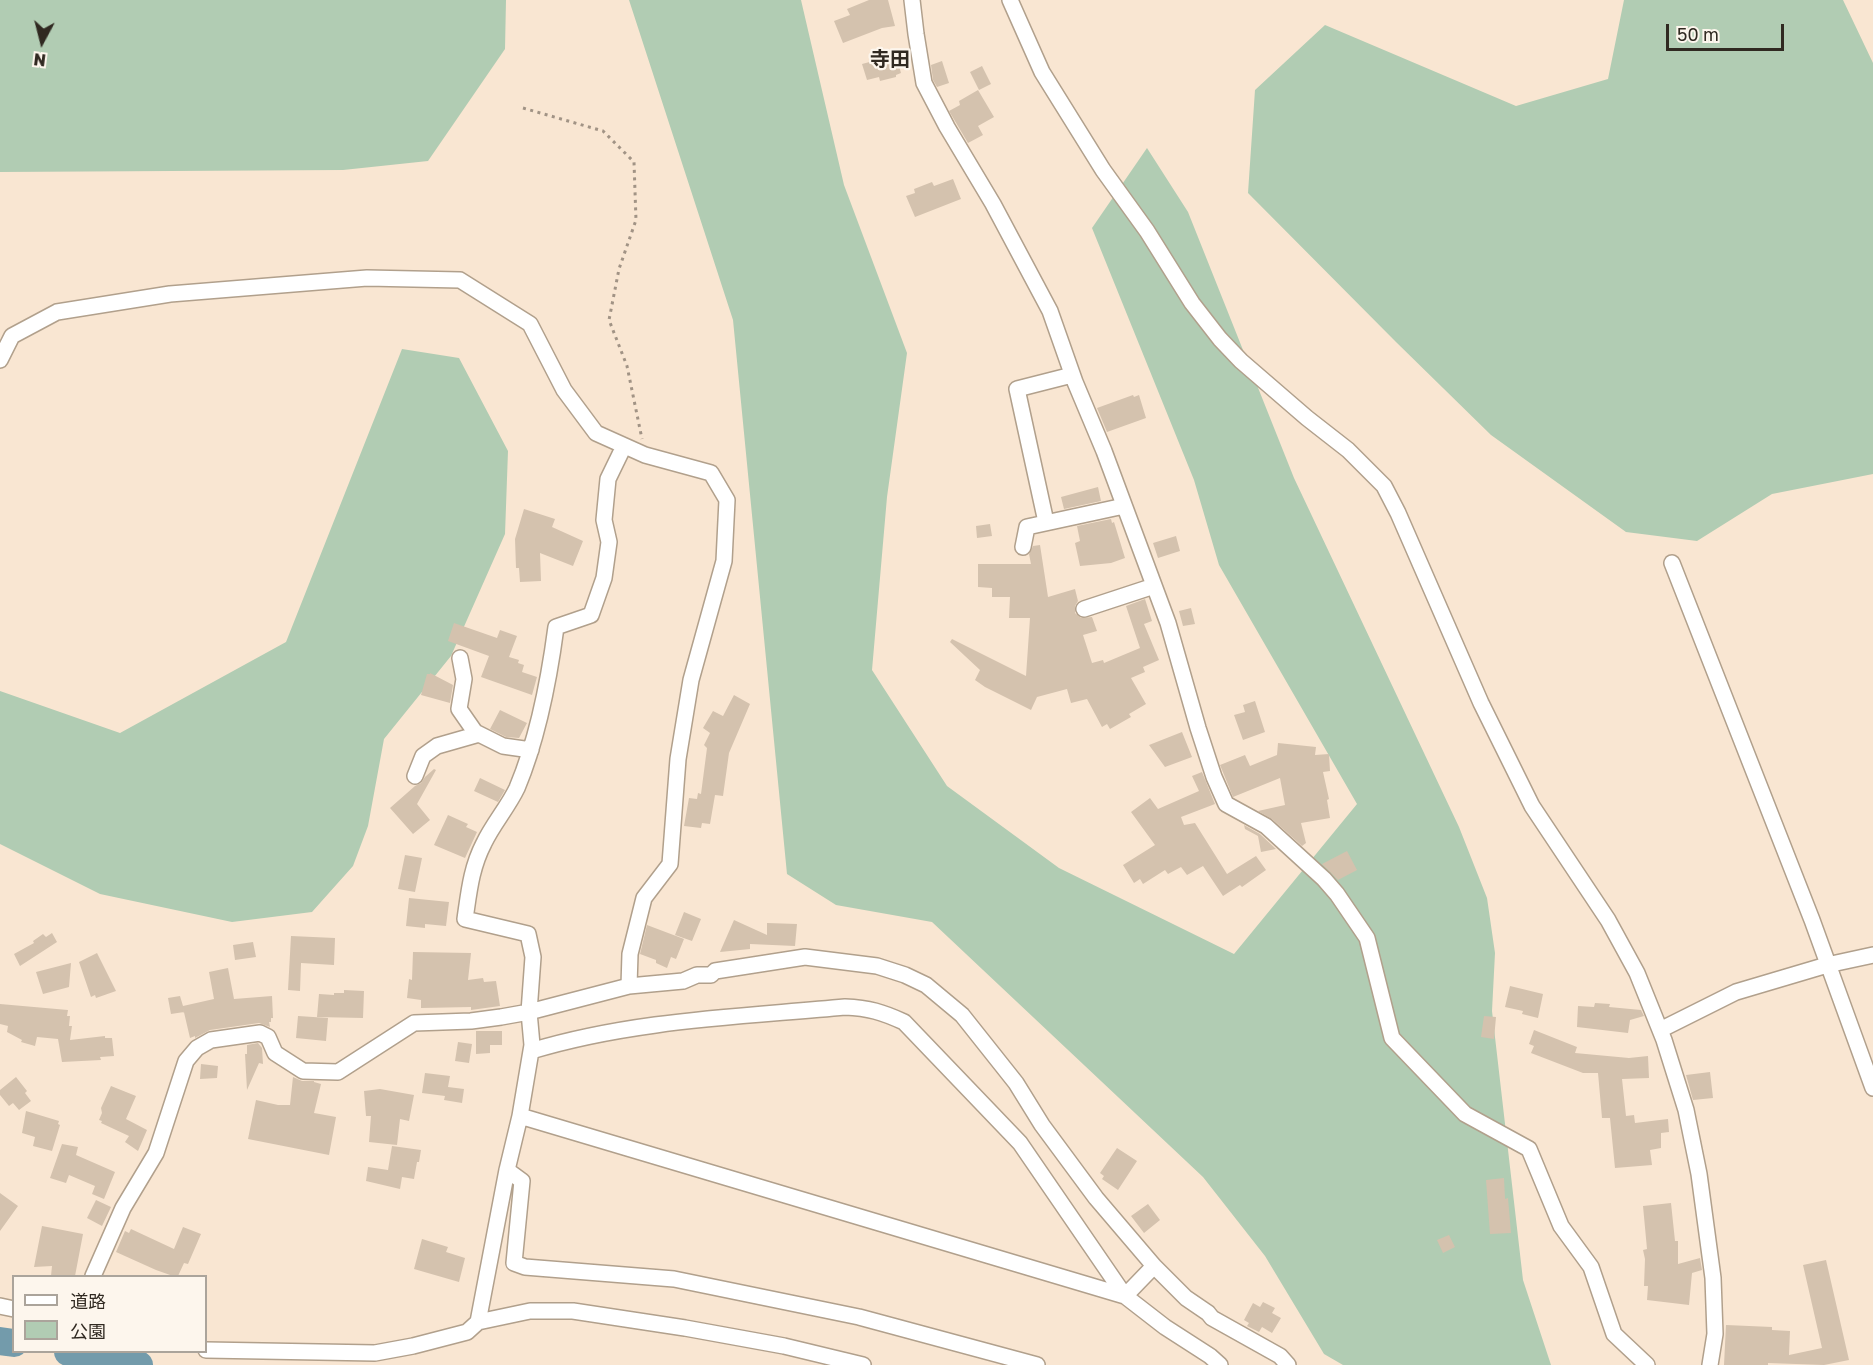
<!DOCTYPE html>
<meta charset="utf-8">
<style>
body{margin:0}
#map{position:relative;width:1873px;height:1365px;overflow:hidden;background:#f9e6d2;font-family:"Golos Text","Noto Sans JP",sans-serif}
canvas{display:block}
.legend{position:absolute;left:12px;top:1275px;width:195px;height:78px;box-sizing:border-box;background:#fdf6ed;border:2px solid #aba49b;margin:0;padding:8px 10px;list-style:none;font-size:18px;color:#302921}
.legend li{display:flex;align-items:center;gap:12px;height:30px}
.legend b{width:30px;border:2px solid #aba49b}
.north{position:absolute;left:12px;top:12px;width:60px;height:60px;-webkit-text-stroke:4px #fdf6ed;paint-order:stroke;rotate:187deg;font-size:16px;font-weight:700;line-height:24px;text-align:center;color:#302921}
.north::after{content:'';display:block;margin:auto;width:21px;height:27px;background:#302921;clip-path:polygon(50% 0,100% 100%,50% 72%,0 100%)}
.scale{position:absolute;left:1666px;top:24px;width:118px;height:27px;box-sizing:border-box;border:3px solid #302921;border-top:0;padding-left:8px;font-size:18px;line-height:21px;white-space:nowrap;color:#302921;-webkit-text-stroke:4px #fdf6ed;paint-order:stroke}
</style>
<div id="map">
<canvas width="1873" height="1365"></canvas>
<ul class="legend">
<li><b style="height:8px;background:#fff"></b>道路</li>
<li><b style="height:16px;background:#b1ccb3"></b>公園</li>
</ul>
<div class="north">N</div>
<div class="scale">50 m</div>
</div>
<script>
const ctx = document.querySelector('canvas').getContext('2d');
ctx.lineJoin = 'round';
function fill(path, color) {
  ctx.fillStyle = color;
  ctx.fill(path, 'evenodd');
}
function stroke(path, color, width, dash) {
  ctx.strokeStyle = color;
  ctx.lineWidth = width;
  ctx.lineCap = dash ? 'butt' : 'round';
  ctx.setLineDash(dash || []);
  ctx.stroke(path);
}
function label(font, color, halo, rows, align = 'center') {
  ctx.font = font + ' "Golos Text","Noto Sans JP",sans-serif';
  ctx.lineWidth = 4.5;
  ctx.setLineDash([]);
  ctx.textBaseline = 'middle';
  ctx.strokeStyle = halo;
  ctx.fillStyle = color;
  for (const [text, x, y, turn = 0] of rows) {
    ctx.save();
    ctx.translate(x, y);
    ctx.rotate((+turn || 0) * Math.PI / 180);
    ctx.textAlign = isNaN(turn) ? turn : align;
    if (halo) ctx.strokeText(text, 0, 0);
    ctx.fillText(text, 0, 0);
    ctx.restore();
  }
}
fill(new Path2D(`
 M0,0H506L505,49L428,161L343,170L0,172Z
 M629,0H801L844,185L907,353L887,497L872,670L947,786L1059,868L1234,954L1357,804L1219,565L1194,480L1092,228L1147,148L1188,212L1294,478L1459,827L1487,898L1495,953L1492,1011L1523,1280L1551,1365H1343L1324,1354L1265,1256L1203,1177L932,922L836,905L787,874L733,320Z
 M1624,0H1843L1873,63V474L1772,494L1697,541L1626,532L1491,435L1396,342L1248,193L1255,90L1325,25L1516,106L1608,79Z
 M402,349L459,358L508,451L505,534L451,656L384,739L368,826L353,866L312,912L232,922L100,894L0,844V691L120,733L286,642Z`), '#b1ccb3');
stroke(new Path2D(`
 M0,1341L14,1343
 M68,1352L139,1365`), '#739bab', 28);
fill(new Path2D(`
 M869,0H888L895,26L882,28L843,43L834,21L850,15L847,9Z
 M896,55L901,73L896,75V77L880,81L879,77L867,80L862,64Z
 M942,61L949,83L937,87L933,80L931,65Z
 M982,66L991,84L979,90L970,72Z
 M978,90L994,117L978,126L983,135L968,143L949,111L960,105L959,101Z
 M953,179L961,199L915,217L906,196L915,193L914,189L932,182L934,186Z
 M1133,395L1134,397L1139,395L1146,418L1107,432L1097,408Z
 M1098,487L1101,501L1064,509L1061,497Z
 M524,509L555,519L552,527L583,541L573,566L540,553L541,581L520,582L519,568H516L515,539Z
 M1111,519L1112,523L1114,522L1125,558L1111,563L1080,566L1075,543L1080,541L1077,526Z
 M990,524L992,536L977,538L976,526Z
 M1176,536L1180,551L1158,558L1153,543Z
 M1040,545L1048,597L1075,589L1078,601L1075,606V613L1081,618L1092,617L1097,631L1083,635L1092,663L1103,660L1104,663L1140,648L1126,606L1145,599L1152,621L1144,624L1159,660L1143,667L1145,672L1131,678L1146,704L1129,714L1131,717L1110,729L1107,724L1102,727L1087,699L1071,703L1067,689L1037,697L1031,710L985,687L975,680L980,670L950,642L952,639L1026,676L1030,618H1009L1010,597H992V588L978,587V564H1031L1029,554L1033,546Z
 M1191,608L1195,624L1183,626L1179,611Z
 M454,623L497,638L500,630L517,636L509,657L519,660L518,663L524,665L522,672L537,677L532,695L481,677L489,656L448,641Z
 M430,673L453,685L450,703L421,695L427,674H430Z
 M734,695L750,704L729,753L723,796L715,795L710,824L702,823L701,828L684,826L689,798L697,799L698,793L701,794L707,748L704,745L710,733L703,728L713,711L723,716Z
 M1255,701L1265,732L1243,740L1234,715L1245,712L1243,705Z
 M500,710L527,723L519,738L506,737L490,729Z
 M1182,732L1192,757L1165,767L1149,745Z
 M1278,743L1316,747L1315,755L1329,754L1330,771L1323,772L1329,799L1327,800L1330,818L1301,823L1306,843L1302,846L1272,819L1258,811L1285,805L1280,778L1233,797L1220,765L1245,755L1250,766L1277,755Z
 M434,769L436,770L417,804L430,820L413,834L390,808L415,786L421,783L425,777Z
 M1202,772L1215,804L1181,817L1184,825L1195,823L1227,874L1256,856L1266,870L1242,887L1240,885L1223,896L1203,866L1187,875L1181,867L1168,874L1165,870L1143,884L1140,879L1134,883L1123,865L1155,845L1131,812L1150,798L1158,809L1199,791L1192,776Z
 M480,778L505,790L498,802L474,791Z
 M448,815L468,824L466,827L477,832L465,858L434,845Z
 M1244,825L1260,834L1276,849L1261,852L1258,836L1245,829Z
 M1347,851L1357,870L1338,880L1322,864Z
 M405,855L422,858L415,892L398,889Z
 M409,898L449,902L446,926L425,924V928L406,926Z
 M684,912L701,919L692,941L675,935Z
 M734,920L767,935V923L797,924L795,946L750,944V949L720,952Z
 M647,925L684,939L676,959L671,957L667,968L656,963V960L640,954Z
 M52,933L57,942L20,966L14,954L34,943L33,941L43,934L46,937Z
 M291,936L335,938L334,965L301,963L300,991L288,990Z
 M253,942L256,957L235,960L233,945Z
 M413,952L471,953L468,980L483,978L484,982L496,981L500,1006L471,1010V1007L421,1008V1000L407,998L409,979L412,980Z
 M97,953L116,991L96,998L95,995L91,997L79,962Z
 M71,963L69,987L43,994L36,972Z
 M228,968L234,999L272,996L273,1018H271V1022H269L270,1027L259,1023L210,1030L195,1038V1036L190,1038L183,1008L184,1012L171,1014L168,998L180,996L183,1006L214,999L209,972Z
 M1510,986L1543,994L1538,1018L1522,1014L1523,1011L1505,1007Z
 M344,990L364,991L363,1018L317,1017L319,994L334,995V993H344Z
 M1595,1003L1610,1004L1609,1007L1641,1010L1644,1016L1630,1020L1628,1033L1577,1027L1578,1006L1594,1007Z
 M0,1004L68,1010L67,1016H70L69,1026H72L70,1040L105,1036V1038H112L114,1056L100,1057L101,1060L62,1062L58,1039L37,1037L35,1046L21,1042L22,1040L7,1032L8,1026L0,1024Z
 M298,1016L328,1018L326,1041L296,1038Z
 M1484,1016L1496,1017L1494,1039L1481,1037Z
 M1534,1030L1577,1047L1575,1053L1629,1058L1648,1056L1649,1078L1622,1079L1626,1116L1634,1115L1635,1123L1668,1119L1669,1132L1661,1133V1148L1650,1150L1652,1165L1615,1168L1610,1118H1602L1598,1073H1583L1531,1053L1534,1046L1529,1044Z
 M476,1031H502V1045H490V1053L476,1054Z
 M458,1042L472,1044L469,1063L455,1061Z
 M258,1043L262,1048L263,1064L259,1063L247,1090L245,1054H247V1045Z
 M201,1064L218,1066L217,1078L200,1079Z
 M1710,1072L1713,1098L1693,1100L1686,1075Z
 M425,1073L450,1076L448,1087L464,1089L462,1103L444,1100L445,1096L422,1093Z
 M16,1077L27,1091L25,1093L31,1101L19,1110L13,1103L9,1106L0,1095V1090Z
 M293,1077L302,1081H314V1082L321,1084L314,1113L336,1117L329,1155L248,1139L256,1100L278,1105H290Z
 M111,1086L136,1096L126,1119L147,1130L138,1151L125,1142L129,1136L101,1123L102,1121L99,1120L102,1113L101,1108Z
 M380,1089L414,1095L409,1121L400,1119L397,1145L369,1142L371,1116H366L364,1091Z
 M26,1111L59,1121L58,1124L60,1125L52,1151L33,1146L35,1137L22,1133Z
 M62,1144L78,1147L76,1155L115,1172L104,1199L92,1194L95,1186L69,1175L66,1183L50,1178Z
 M392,1146L421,1150L419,1162H417L414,1179L402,1177L400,1189L366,1181L368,1167L388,1170Z
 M1117,1148L1137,1161L1118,1190L1102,1179L1104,1176L1100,1173Z
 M1504,1178L1505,1199L1508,1198L1511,1233L1490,1234L1486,1180Z
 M0,1193L18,1206L0,1231Z
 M96,1200L111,1207L102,1226L87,1218Z
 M1671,1203L1675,1241H1678V1264L1700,1258L1702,1270L1692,1273L1689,1305L1647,1300L1648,1286H1644L1645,1259L1643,1250L1647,1249L1643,1206Z
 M1148,1204L1160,1220L1144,1233L1131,1216Z
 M42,1226L83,1234L75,1276H51L52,1266L34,1267Z
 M183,1227L201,1234L188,1264L184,1263L178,1276H173L156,1270L116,1252L125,1231L129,1233L131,1229L174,1249Z
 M1449,1235L1455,1247L1443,1253L1437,1240Z
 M422,1239L448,1247L446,1252L465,1258L459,1282L414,1269Z
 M1826,1260L1849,1360L1824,1365L1768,1363V1365H1724L1726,1325L1772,1327V1330L1790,1331L1789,1355L1822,1348L1803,1265Z
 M1263,1302L1275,1308L1272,1313L1281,1318L1272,1333L1262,1327L1259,1332L1247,1326L1249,1323L1244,1320L1253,1303L1260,1307Z`), '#d4c2ae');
const minor = new Path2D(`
 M912,0L916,34L924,83L947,127L993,204L1050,311L1075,382L1104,451L1168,623L1198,728L1214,777L1226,804L1266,826L1324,879L1337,894L1367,938L1392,1038L1465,1114L1529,1149L1561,1226L1591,1267L1614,1334L1647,1365
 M1010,0L1042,72L1103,170L1147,231L1192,303L1220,339L1241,361L1307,418L1348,450L1384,486L1398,513L1481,703L1532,806L1608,920L1637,973L1664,1040L1686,1110L1699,1174L1713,1278L1715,1334L1710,1365
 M0,360L12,336L57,312L170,294L367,278L460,280L530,324L564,390L596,433L645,455L711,473L727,500L724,561L691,680L678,759L670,864L644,898L630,954L629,986
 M1046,522L1017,389L1072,375
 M1023,547L1027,527L1124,506
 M1672,563L1812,920L1873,1088
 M1084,609L1154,586
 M460,658L464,679L459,709L475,732L503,746L531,750
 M415,776L423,756L437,746L479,734
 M1660,1030L1736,992L1827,965L1873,955
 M531,1051C633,1020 739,1017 845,1007C869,1008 882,1012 904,1022L1020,1143L1125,1296L1165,1327L1210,1356L1220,1365
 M520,1116L1125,1296L1154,1266
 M507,1170L522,1181L514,1263L525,1267L674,1279L859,1317L1037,1365
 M93,1276L123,1208L156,1153L186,1061L197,1048L211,1040L260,1033L268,1037L275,1053L303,1071L338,1072L414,1023L471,1021L501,1017L529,1012L629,986L683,981L697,975H711L715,971L805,957L877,966L905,975L926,985L962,1015L1016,1083L1042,1125L1096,1198L1154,1266L1186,1298L1208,1313L1212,1318L1280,1356L1288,1365
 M0,1306L14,1309
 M478,1322L530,1311H573L685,1328L784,1346L863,1365
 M206,1350L375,1353L413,1346L467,1332L478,1322L507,1170L520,1116L532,1045L529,1012L533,957L528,934L465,919C469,892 471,868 484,843C493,824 508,807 517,788C538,738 549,680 556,627L591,615L604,578L609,542L604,520L608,479L624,446`);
stroke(minor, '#b1a08c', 18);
stroke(new Path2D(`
 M523,108L603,131L634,162L636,220L619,269L609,320L627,366L642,439`), '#a19385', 3, [3, 4.5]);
stroke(minor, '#fff', 15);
label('bold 20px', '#302921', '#fdf6ed', [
 ["寺田",890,60]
]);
</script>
